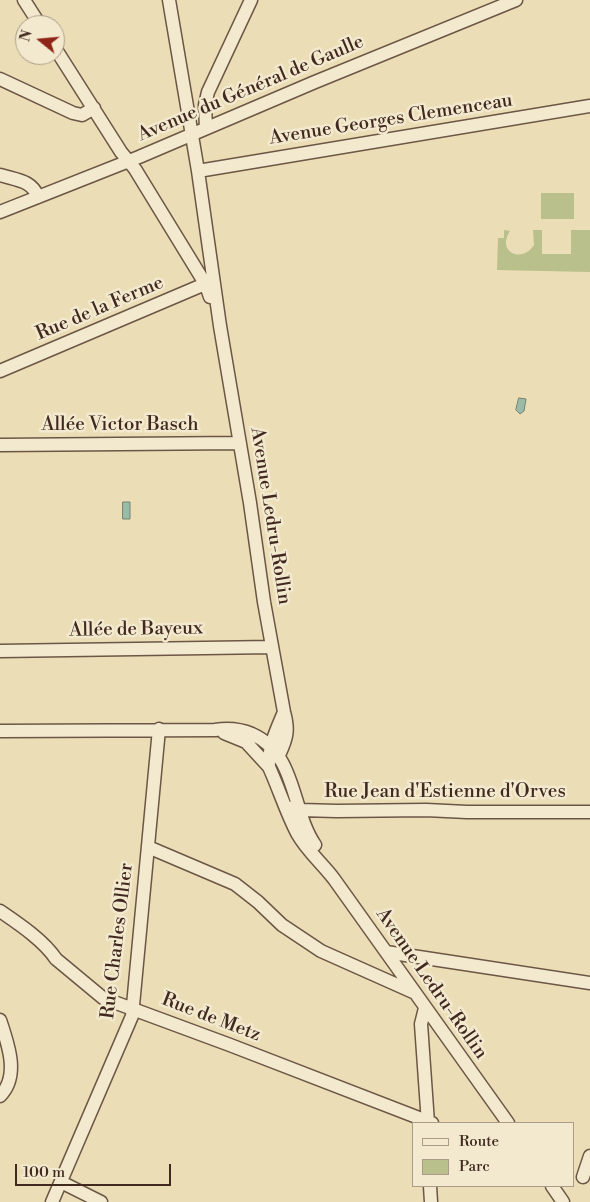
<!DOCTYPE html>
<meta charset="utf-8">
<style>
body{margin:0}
#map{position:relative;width:590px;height:1202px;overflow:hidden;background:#ebddb5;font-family:"Libre Bodoni",serif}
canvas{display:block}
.legend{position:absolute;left:412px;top:1122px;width:162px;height:65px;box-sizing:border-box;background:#f2e9cf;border:1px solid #ab9c89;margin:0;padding:6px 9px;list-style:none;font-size:15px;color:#412920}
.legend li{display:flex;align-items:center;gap:10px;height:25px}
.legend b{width:25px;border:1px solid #ab9c89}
.north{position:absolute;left:15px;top:15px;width:50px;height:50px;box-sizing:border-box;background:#f2e9cf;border:1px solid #ab9c89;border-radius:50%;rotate:287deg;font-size:14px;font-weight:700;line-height:20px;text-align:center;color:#412920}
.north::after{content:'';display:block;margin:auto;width:18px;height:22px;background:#8f2418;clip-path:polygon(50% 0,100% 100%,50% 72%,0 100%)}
.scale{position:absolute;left:15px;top:1164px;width:156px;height:22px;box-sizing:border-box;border:2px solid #412920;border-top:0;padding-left:6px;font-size:15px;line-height:18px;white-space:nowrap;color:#412920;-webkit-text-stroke:4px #f2e9cf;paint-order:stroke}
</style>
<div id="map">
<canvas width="590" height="1202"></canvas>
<ul class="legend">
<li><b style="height:6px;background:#f2e9cf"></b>Route</li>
<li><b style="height:14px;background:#bac08c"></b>Parc</li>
</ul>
<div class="north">N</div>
<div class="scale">100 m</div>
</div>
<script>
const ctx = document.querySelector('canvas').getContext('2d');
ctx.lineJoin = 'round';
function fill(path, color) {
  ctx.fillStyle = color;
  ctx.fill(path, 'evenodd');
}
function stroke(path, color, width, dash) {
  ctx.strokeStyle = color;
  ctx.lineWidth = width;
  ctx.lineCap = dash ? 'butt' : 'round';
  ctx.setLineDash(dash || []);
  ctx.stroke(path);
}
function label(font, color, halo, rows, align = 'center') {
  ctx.font = font + ' "Libre Bodoni",serif';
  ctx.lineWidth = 5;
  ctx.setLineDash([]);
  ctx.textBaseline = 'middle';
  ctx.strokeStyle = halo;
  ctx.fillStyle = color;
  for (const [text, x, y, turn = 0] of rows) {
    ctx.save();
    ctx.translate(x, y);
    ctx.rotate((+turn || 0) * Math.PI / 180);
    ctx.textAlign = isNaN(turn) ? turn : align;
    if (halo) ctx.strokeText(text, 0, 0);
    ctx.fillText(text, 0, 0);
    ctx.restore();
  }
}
fill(new Path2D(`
 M541,193H574V219H541Z
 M504,230L510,231C496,252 522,264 534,245L533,230H542V254H571V230H590V272L497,270L498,238H504Z`), '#bac08c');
const water = new Path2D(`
 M519,398L526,399L524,411L520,414L516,410Z
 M123,502H130V519H123Z`);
fill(water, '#99bca9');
stroke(water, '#768172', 1);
const minor = new Path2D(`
 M24,0L40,25
 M169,0L198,171L220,326L250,503L264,602L284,712C289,730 287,738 279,755L269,758
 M55,48L121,152L135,169L206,285L210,297
 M0,79L73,113L82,115L94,108
 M206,128L205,105L208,92L251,0
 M198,171L590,106
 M0,175C16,180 32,180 38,197
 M0,212L139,157L315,82L516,0
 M0,371L212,281
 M0,445L240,443
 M0,651L272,647
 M284,712C276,731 268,747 269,767C279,789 286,812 297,833C307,851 322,863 334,879L508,1123
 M0,731L215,730C228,728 240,729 252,734C297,754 291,810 315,845
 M224,733L246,742L269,767
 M293,807L300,810L337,811L426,810L467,812H590
 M148,847L235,884L258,902L282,925L321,951L413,992
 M0,911C19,924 43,940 56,959L103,998L230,1045L432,1123
 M386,952L590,983
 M425,1008L421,1024L428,1123
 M0,1020C8,1044 20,1076 0,1096
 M583,1177L590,1156
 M61,1182L101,1202
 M430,1186L431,1202
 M552,1186L563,1202
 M52,1202L132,1016L159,729`);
stroke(minor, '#6c5645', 15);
stroke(minor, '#f2e9cf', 12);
label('19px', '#412920', '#f2e9cf', [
 ["Avenue du Général de Gaulle",251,89,-23],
 ["Avenue Georges Clemenceau",391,120,-9],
 ["Rue de la Ferme",100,309,-23],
 ["Allée Victor Basch",120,425],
 ["Avenue Ledru-Rollin",270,516,81],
 ["Allée de Bayeux",136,630,-1],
 ["Rue Jean d'Estienne d'Orves",445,792],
 ["Rue Charles Ollier",118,941,-83],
 ["Avenue Ledru-Rollin",431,984,55],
 ["Rue de Metz",211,1018,21]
]);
</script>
